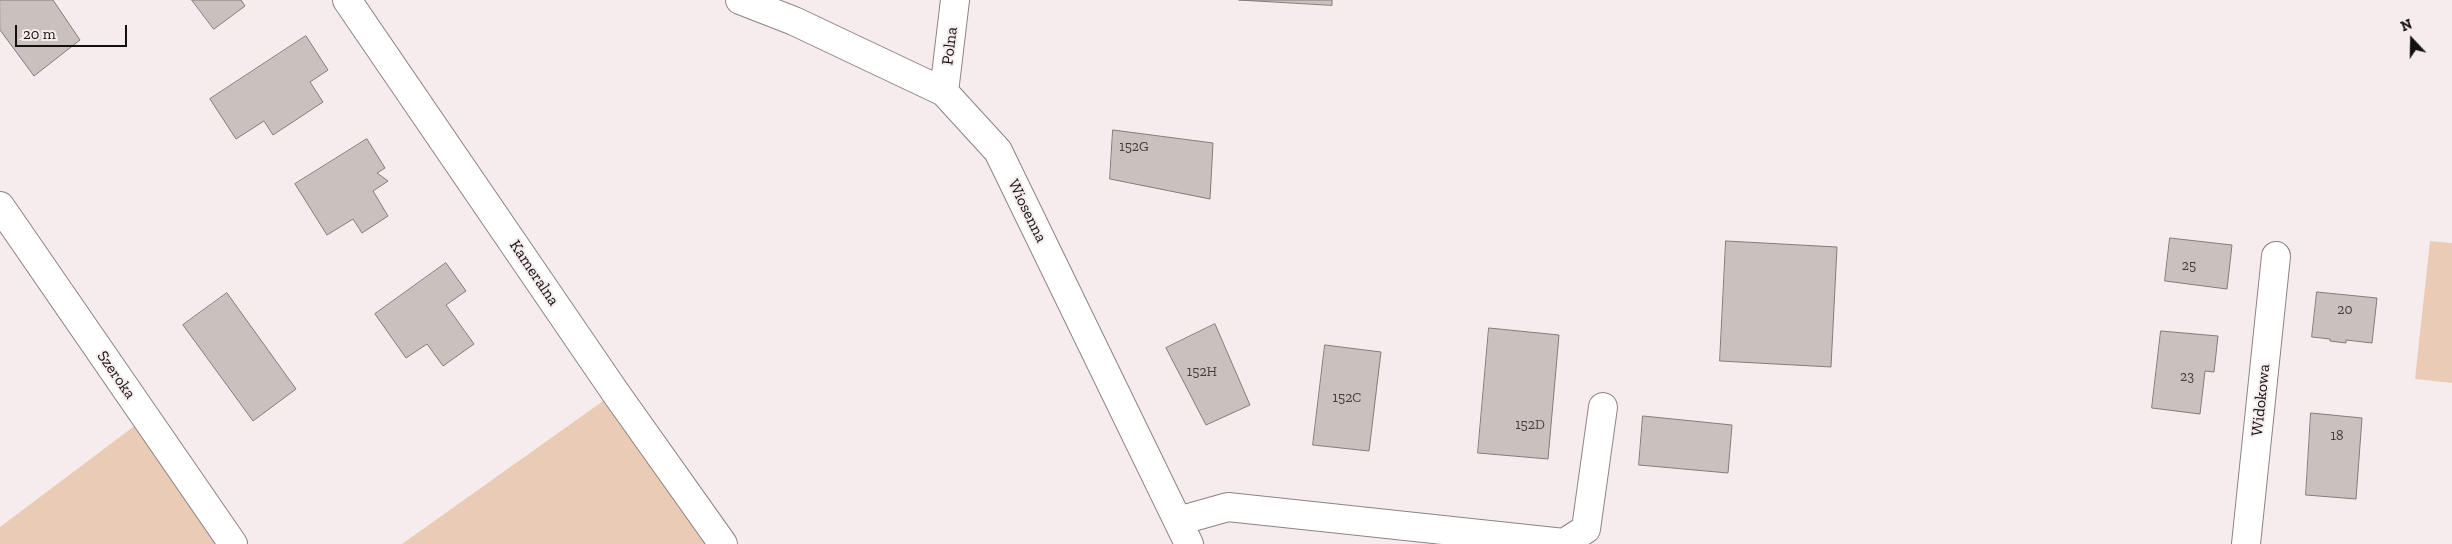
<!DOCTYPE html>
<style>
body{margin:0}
#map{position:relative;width:2452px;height:544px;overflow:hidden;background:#f7eced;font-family:"Zilla Slab",serif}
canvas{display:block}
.north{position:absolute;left:2387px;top:15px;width:50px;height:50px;-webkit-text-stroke:4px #f7eced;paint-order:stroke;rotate:339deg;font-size:14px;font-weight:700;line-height:20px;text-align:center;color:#131010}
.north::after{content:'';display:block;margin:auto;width:18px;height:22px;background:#131010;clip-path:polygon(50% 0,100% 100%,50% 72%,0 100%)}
.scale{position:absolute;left:15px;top:25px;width:112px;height:22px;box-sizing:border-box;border:2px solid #131010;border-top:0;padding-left:6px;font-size:15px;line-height:18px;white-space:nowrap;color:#131010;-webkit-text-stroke:4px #f7eced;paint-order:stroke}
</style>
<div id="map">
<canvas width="2452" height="544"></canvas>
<div class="north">N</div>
<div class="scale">20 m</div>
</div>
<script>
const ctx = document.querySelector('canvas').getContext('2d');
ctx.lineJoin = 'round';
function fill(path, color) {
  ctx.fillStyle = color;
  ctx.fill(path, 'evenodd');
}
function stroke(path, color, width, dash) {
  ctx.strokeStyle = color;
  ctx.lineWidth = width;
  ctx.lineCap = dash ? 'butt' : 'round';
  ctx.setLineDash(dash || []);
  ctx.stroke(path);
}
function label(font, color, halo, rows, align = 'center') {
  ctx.font = font + ' "Zilla Slab",serif';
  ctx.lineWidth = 4;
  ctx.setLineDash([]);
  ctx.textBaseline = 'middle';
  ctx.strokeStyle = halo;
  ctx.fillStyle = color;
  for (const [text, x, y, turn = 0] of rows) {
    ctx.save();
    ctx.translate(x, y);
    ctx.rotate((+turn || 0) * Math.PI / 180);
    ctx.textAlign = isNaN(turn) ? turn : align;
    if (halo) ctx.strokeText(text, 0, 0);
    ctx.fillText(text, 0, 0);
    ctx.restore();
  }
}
fill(new Path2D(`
 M2430,241L2452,243V383L2415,379Z
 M615,392L723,544H402L603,401Z
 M153,412L245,544H0V527Z`), '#eaccb6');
const building = new Path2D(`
 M0,0H53L80,40L34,76L0,30Z
 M192,0H241L245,6L214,29Z
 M1239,0H1332V5Z
 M306,36L328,70L310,82L323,102L273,135L264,121L236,139L210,99Z
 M1113,130L1213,143L1210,199L1110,179Z
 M367,139L385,168L377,173L388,181L373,191L388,216L362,233L353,219L327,235L295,184Z
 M2170,238L2232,245L2227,289L2165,281Z
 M1726,241L1837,247L1831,367L1720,361Z
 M446,263L466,291L446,305L474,344L443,366L427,344L406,358L375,314Z
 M2317,292L2377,298L2372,343L2346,340V343L2330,341V339L2312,337Z
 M227,293L296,389L253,421L183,325Z
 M1215,324L1250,405L1206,425L1166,348Z
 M1489,328L1559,335L1548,459L1478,453Z
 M2161,331L2218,336L2214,372L2205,371L2200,414L2152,408Z
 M1325,345L1381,352L1369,451L1313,445Z
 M2311,413L2362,418L2356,499L2306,495Z
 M1643,416L1732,425L1728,473L1639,465Z`);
fill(building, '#cac0be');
stroke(building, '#847b79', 1);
const minor = new Path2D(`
 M347,0L615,392L723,544
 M740,0L794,21L944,92L998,151L1189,544
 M944,92L955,0
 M0,206L233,544
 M1178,521L1228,507L1564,543L1586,529L1603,407
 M2246,544L2276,256`);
stroke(minor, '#8c8383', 30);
stroke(minor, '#fff', 28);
label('14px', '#413c3c', null, [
 ["152G",1134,147],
 ["25",2189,266],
 ["20",2345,310],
 ["152H",1202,372],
 ["23",2187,377],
 ["152C",1347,398],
 ["152D",1530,425],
 ["18",2337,436]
]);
label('16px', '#131010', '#f7eced', [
 ["Polna",950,46,-83],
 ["Wiosenna",1027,211,64],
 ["Kameralna",534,273,56],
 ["Szeroka",116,375,55],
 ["Widokowa",2261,400,-84]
]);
</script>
